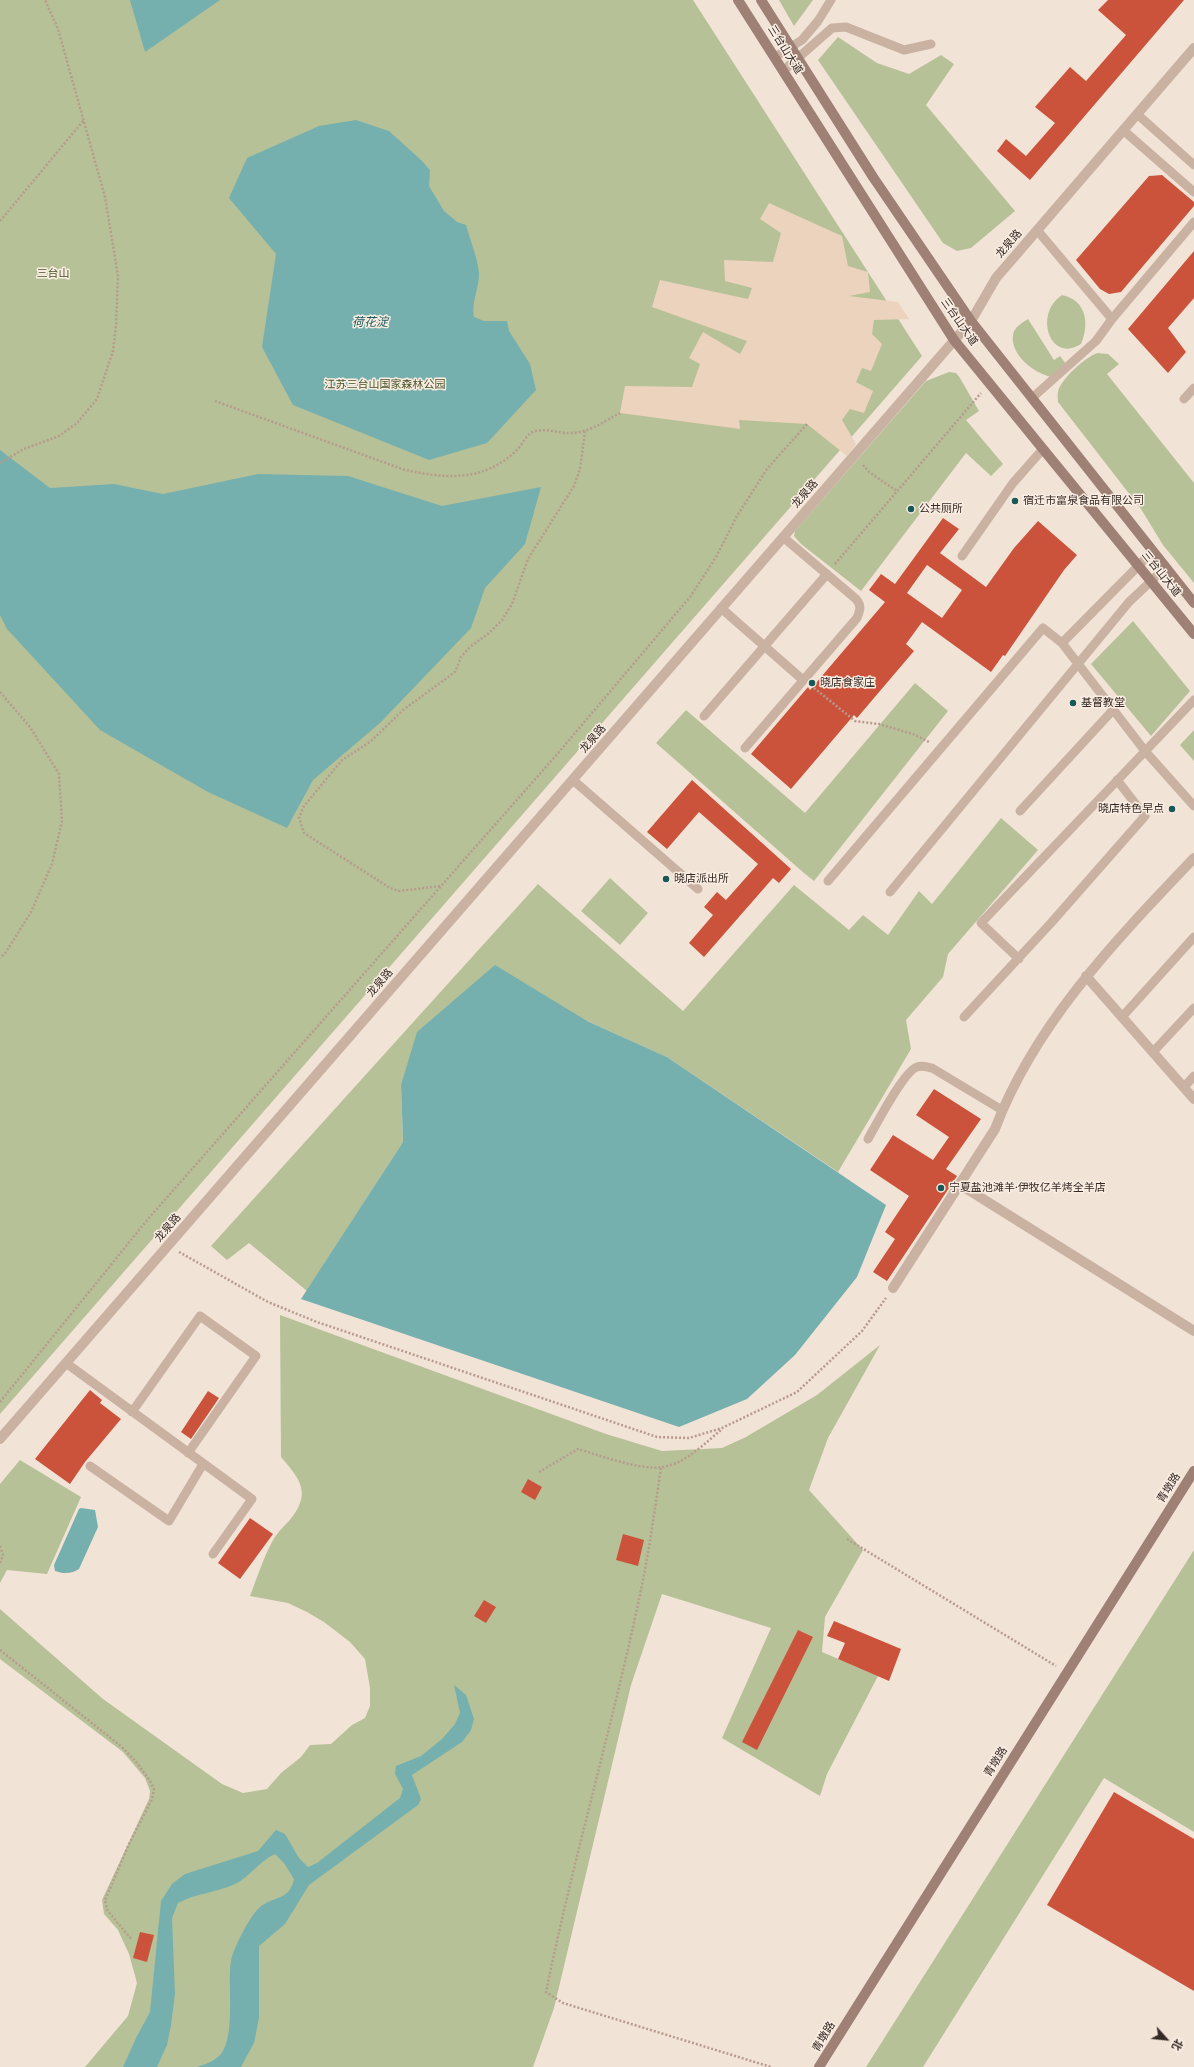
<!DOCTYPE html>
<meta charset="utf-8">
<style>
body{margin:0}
#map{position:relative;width:1194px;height:2067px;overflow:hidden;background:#f2e3d7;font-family:"Fira Sans","Noto Sans SC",sans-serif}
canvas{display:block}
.north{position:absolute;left:1146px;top:2019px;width:40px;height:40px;-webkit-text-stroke:3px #faeee3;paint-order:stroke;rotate:117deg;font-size:11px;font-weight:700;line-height:16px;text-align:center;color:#352925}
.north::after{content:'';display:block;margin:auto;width:14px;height:18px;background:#352925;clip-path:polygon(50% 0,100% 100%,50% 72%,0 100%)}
</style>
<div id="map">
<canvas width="1194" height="2067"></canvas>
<div class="north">北</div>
</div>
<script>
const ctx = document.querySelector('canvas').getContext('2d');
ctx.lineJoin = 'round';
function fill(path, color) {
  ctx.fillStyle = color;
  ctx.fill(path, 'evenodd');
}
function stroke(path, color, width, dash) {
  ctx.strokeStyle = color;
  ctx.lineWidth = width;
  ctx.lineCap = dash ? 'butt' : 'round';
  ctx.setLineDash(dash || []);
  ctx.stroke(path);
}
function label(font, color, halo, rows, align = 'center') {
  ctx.font = font + ' "Fira Sans","Noto Sans SC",sans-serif';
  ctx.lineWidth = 3;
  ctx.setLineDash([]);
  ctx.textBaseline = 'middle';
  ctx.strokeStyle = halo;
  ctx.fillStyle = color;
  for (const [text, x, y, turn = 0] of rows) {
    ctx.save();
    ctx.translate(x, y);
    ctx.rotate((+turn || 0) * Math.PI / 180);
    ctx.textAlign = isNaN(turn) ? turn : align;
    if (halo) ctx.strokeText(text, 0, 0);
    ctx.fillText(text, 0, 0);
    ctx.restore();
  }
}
fill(new Path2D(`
 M0,0H693L922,356L0,1414Z
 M779,0H813L794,26Z
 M838,37L877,63L909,74L941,55L954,64L926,105L1015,211L971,248L957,251L943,243L818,60Z
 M1062,295C1086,300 1090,323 1081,344C1050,364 1033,314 1062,295Z
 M1028,319L1054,360L1060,356L1066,364L1051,377C1034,373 1010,355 1013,335C1014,327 1022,323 1028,319Z
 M1098,353L1108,354L1119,364L1107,374L1194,483V583L1163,545L1141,509L1058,402C1058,399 1057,395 1058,392C1060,380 1086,356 1098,353Z
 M949,372L956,373L960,378L979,411L966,420L1003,464L991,476L966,453L861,591L801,544L794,536L795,531L926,381Z
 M1133,621L1190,691L1151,736L1091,664Z
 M915,683L948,711L814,881L804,873L656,743L686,710L805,813Z
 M1194,730V761L1180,745Z
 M1001,818L1038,850L948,954L943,977L906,1020L911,1049L838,1172L667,1057L587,1021L401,1085L403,1142L307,1291L249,1243L227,1260L211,1246L538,884L683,1011L794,885L849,930L863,915L888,935L919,891L932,904Z
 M610,878L648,913L620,945L581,911Z
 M280,1315L606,1434L662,1451L722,1448L746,1437L817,1395L880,1345L828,1438L809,1490L863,1550L825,1617L822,1652L878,1676L827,1774L820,1796L722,1738L771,1628L662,1594L631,1685L554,2008L533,2067H85L128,2016L137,1983L129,1954L118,1930L104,1914L102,1900L149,1799L150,1791L145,1778L123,1752L0,1659V1609L103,1699L222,1784L243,1793L267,1789L281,1773L301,1757L310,1745L331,1744L352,1725L365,1718L370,1706V1688L365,1659L350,1642L324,1622L307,1612L288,1603L250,1596C257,1578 263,1559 272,1542C276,1534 283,1527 289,1521C312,1494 301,1480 281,1457Z
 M20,1460L81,1497L47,1574L7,1570L0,1583V1484Z
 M1194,1550V1832L1104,1778L923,2067H866Z`), '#b6c197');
fill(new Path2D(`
 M769,203L842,236L848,266L868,272L870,292L849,296L898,302L909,319L874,320L872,334L882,344L871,371L862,368L856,382L873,391L864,413L850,409L842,420L856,444L847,456L807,424L739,420L740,429L620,413L625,386L692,387L700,364L689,358L703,332L740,354L747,341L652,307L660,280L748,299L752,288L725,281L724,260L773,262L781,233L760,219Z`), '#ebd3bd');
fill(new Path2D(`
 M130,0H220L145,52Z
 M356,120L389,131L421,160L430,170L429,186L444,211L457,222L466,225C470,240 478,258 479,274C479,289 471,303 474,317L484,321H507L509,331L530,364L536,390L487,443L429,460L293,405L262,347L276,254L229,198L247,158L319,126Z
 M0,450L50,488L114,484L163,494L258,474L348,476L442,506L541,487L525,544L485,588L471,628L380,723L313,780L287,828L208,792L100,730L7,629L0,615Z
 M495,965L587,1021L667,1057L886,1205L857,1277L795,1355L747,1399L679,1427L301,1299L403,1142L401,1085L417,1032Z
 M81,1508L95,1510L98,1527L79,1569C72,1574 63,1574 55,1571L54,1565L79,1509Z
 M454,1685L466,1695L474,1719L471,1730L462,1742L412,1775L421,1799L418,1805L309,1885L285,1924L259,1946V2018L254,2043L241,2067H197C206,2064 215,2061 221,2054C236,2034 227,1984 231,1961C233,1949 250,1916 259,1908C273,1895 289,1902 294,1879L284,1863L275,1854C259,1861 250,1877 235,1884C216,1893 196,1893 178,1903L172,1918L175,1994L171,2025L167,2045L157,2067H123L137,2036L150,2012L161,1901L172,1884L185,1874L258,1851L276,1830L285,1834L299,1858L308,1867L317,1863L400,1798L403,1789L395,1774L396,1766L421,1756L442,1739L455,1724L460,1713Z`), '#75b0ae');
fill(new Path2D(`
 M1108,0H1184L1030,180L997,151L1006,139L1026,156L1055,123L1035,107L1070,67L1086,81L1126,35L1098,10Z
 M1162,175L1194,202V206L1121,292L1109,294L1100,289L1076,260L1149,176Z
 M1194,251V298L1168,328L1186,352L1168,373L1128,329Z
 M943,518L959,529L940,553L986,587L1014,548L1038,521L1077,555L1064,570L1005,656L1003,655L991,672L922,622L906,644L914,651L857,718L854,715L791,789L751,754L808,687L810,690L885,602L869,590L881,574L895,584ZM927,565L962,590L942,618L907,593Z
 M692,780L791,869L779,883L773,878L704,957L689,943L713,915L704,907L717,892L726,900L758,864L699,812L667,849L647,832Z
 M934,1089L981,1119L946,1169L957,1176L887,1281L873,1272L895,1239L885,1232L909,1196L870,1170L893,1135L933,1160L949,1137L916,1115Z
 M90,1390L102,1400L100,1403L121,1419L85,1462L70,1484L35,1459Z
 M208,1391L219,1398L191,1439L181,1432Z
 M528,1479L542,1487L535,1500L521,1492Z
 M250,1518L273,1534L240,1579L218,1563Z
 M623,1534L644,1540L638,1566L616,1560Z
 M484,1600L496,1607L486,1623L474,1616Z
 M834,1621L901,1649L889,1681L838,1659L845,1643L827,1636Z
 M798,1630L813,1637L757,1750L742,1742Z
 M1114,1792L1194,1839V1991L1047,1905Z
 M140,1932L154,1935L147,1962L133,1958Z`), '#cb533c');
stroke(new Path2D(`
 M0,221L84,120
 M215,401L405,470C446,479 484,482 517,450C523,444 527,432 536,431C548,428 560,434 572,433C590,432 605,421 620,413
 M0,463L24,449L59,436L77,423L97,399L113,351L116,325L118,276L105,197L58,29L45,0
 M863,465L869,472L897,491
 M835,564L981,393
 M814,688L855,721L879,724L913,734L929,742
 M0,692L30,727L59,774L62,821L52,864L31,912L6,952L0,958
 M440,886L399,891L390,888L304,833L299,818L304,806L342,760L370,742L403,710L455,672L461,657L471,646L488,634L502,620L512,604L528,559L574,486L580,469L585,431
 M179,1252L268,1302L317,1322L657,1437L689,1438L722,1428L797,1392L862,1331L886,1298
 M0,1402L148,1219L559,752L690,597L716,557L737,516L767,469L807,424
 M661,1468C655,1507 650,1546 642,1585C614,1721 574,1855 546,1992L563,2003L771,2067
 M539,1472L578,1449C598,1455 642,1471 662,1467C685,1464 704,1444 721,1430
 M847,1539L1056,1666
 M0,1546L3,1555L0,1563
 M0,1650L122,1747L137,1763L150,1781L154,1789L152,1799L129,1844L105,1900L107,1910L132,1940`), '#b69b8d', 2.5, [2, 2]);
stroke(new Path2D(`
 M775,57L802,40L818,21L831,0
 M783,71L832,28L846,27L904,50L931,44
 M1137,114L1194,165
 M1123,130L1194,192
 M1037,230L1112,319L1194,222
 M1032,398L1096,341L1112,319
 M1184,399L1194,388
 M962,556L1013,483L1043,449
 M721,608L803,680
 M1062,643L1153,551
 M704,716L827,574
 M745,748L857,618C860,610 862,606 856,599L783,537
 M573,780L698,889
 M1020,811L1113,710
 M828,881L1043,628L1062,643L1145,751L1194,806
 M890,892L1129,602L1166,567
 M1019,959L981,923L1194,700
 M964,1017L1051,923L1145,816L1117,780
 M1122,1017L1194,937
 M1153,1052L1194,1008
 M1184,1087L1194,1076
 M868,1139C876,1125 904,1071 917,1067C922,1065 927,1067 932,1068L1002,1110
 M66,1363L252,1499L213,1554
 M132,1412L200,1316L256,1356L188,1453
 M90,1466L169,1521L203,1464`), '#cab2a3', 9);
stroke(new Path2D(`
 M1086,976L1194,1099
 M959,1184L1194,1331
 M893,1288L995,1129C1035,1023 1117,939 1194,858`), '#cab2a3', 10);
stroke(new Path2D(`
 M0,1439L971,321L996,278L1194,48`), '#cab2a3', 10);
stroke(new Path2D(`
 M738,0L954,340L1194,634
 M761,0L873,177L971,321L1194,603
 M819,2067L1194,1471`), '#9e8074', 10);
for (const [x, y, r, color] of [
 [1015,501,4,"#195857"],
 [911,509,4,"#195857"],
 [812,683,4,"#195857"],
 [1073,703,4,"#195857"],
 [1172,809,4,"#195857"],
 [666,879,4,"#195857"],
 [941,1188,4,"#195857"]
]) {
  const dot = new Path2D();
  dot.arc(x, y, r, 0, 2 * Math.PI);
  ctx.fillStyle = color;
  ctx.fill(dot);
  stroke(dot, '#faeee3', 1.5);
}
label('11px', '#352925', '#faeee3', [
 ["三台山大道",785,50,58],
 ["龙泉路",1009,244,-49],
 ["三台山大道",959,322,55],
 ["龙泉路",805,494,-49],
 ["三台山大道",1161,574,51],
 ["龙泉路",593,739,-49],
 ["龙泉路",380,983,-49],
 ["龙泉路",168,1228,-49],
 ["青墩路",1169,1488,-58],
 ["青墩路",996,1762,-58],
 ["青墩路",824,2037,-59]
]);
label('11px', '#485428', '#faeee3', [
 ["三台山",53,274],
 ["江苏三台山国家森林公园",385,385]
]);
label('11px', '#352925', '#faeee3', [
 ["宿迁市富泉食品有限公司",1023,501],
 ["公共厕所",919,509],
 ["晓店食家庄",820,683],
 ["基督教堂",1081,703],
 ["晓店特色早点",1164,809,"right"],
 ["晓店派出所",674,879],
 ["宁夏盐池滩羊·伊牧亿羊烤全羊店",949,1188]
], 'left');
label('italic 12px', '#195857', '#faeee3', [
 ["荷花淀",370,323]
]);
</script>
